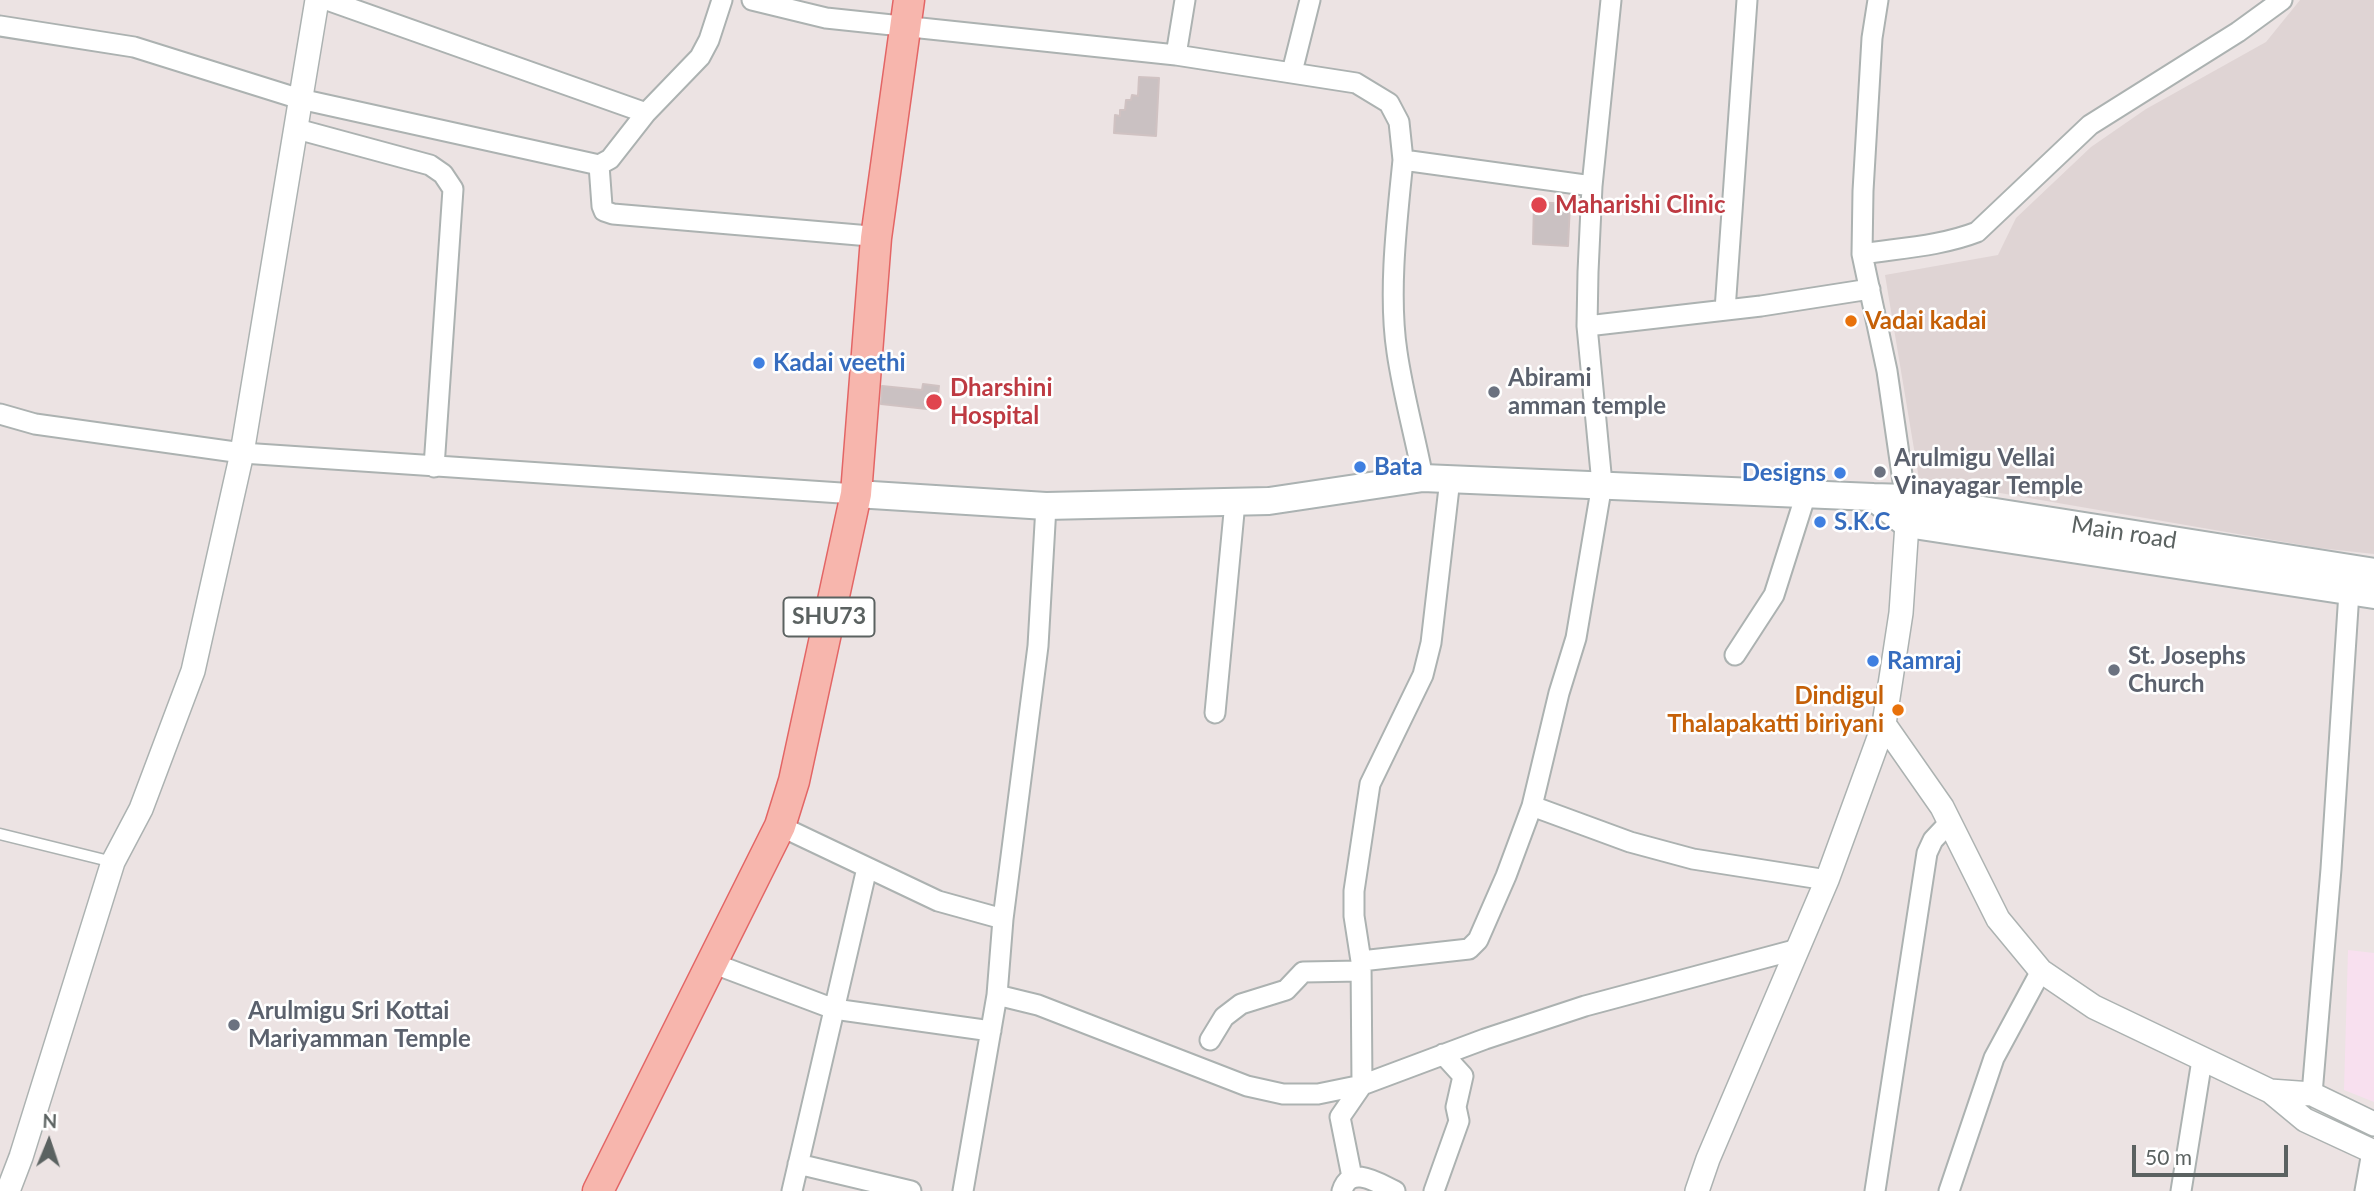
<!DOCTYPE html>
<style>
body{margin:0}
#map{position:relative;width:2374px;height:1191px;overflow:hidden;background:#ece3e3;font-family:Lato,sans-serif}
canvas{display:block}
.north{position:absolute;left:14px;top:1107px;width:70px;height:70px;-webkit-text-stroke:5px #fff;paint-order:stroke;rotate:2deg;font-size:19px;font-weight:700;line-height:28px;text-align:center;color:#5b6261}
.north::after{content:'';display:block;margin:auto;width:24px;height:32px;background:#5b6261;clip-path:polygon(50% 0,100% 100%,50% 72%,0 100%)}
.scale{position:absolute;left:2132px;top:1145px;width:156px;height:32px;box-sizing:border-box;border:4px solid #5b6261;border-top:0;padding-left:9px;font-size:21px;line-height:24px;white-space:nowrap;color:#5b6261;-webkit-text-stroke:5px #fff;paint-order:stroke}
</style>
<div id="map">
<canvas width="2374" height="1191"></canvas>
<div class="north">N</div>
<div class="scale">50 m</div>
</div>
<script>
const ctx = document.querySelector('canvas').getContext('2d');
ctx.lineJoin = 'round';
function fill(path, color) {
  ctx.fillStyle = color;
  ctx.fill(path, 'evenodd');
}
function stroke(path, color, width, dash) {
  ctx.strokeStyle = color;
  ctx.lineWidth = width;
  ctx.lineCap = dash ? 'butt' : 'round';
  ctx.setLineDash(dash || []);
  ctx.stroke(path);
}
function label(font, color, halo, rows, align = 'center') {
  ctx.font = font + ' Lato,sans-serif';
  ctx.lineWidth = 5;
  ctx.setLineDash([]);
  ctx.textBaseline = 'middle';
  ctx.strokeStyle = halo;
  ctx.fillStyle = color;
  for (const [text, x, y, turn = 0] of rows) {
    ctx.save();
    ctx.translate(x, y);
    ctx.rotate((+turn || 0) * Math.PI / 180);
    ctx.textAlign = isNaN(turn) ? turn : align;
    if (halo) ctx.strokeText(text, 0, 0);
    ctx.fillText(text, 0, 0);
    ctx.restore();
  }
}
fill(new Path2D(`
 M2300,0H2374V554L2319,548L1919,479L1885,275L1998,255L2016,218L2091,147L2146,109L2266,42Z`), '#dfd4d4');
fill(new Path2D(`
 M2348,950L2374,953V1102L2344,1090Z`), '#f8e0ef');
const building = new Path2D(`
 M1139,77L1159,78L1156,136L1114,133L1115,115L1120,116V110H1125L1126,100H1131L1132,95L1138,96Z
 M1534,202L1570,204L1568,246L1533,244Z
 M923,384L939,386L936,410L881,404L882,386L922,390Z`);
fill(building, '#cac1c2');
stroke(building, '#d0c2c2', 2);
const service = new Path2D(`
 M0,834L113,862`);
const minor = new Path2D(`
 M327,0L646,113
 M752,0L826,18L1176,55L1356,83L1389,103L1399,122L1403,160L1592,186
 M1611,0L1592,186L1588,272L1587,326L1602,484L1576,638L1559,693L1532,806L1630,842L1693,859L1827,880
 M1878,0L1872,38L1863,191L1862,254L1887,371L1907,509
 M0,26L134,47L300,99L599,165L610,159L646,113L700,57L709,40L722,0
 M1176,55L1185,0
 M1292,72L1310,0
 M297,129L430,165L443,174L453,189L434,467
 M1403,160C1397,220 1388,293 1397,352C1403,394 1415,436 1423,478
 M599,165L602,206L604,211L613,214L870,236L876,238
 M1862,254C1901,248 1941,246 1977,232L2090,125L2238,32L2282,0
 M1725,310L1747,0
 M1587,326L1761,306L1870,289
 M0,414L35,424L242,453L856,494
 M1735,655L1774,595L1806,494
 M1215,713L1235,502
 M780,826L938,901L1003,919
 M1361,961L1469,949L1478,940L1506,876L1532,806
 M712,963L834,1009L991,1031
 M997,995L1038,1005L1247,1086L1283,1094H1318L1362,1085L1485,1039L1585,1006L1798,949
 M1210,1040L1224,1017L1241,1004L1286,990L1303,972L1361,971
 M2312,1094L2331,869L2349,592L2353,581
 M798,1164L911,1191
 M1352,1177L1340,1117L1362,1085L1361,961L1354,916V891L1370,784L1423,675L1431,643L1450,479
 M792,1191L867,868
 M963,1191L997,995L1003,919L1038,646L1046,506
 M1342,1191C1350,1164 1378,1183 1395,1191
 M1434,1191L1459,1121L1456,1107L1463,1076L1443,1054
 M1875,1191L1927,853L1933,840L1949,823
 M1949,1191L1994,1058L2041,971
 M2181,1191L2202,1060
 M2365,1191L2372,1152`);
const tertiary = new Path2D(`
 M1884,724L1942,807L1998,919L2041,971L2094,1007L2270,1091L2305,1120L2374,1152
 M2270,1091L2312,1094L2374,1124
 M8,1191L21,1157L113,862L141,809L193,671L242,453L317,0
 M1697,1191L1708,1159L1827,880L1884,724L1901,613L1907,524`);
const secondary = new Path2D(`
 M856,494L1046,506L1269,501L1423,478L1873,497L1907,524L2374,595
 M1873,497L1907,498L2374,572`);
const primary = new Path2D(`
 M598,1191L780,826L794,781L856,494L876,238L909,0`);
stroke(service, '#acb2b1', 13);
stroke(minor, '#acb2b1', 23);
stroke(tertiary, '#acb2b1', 26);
stroke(secondary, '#abb2b2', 30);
stroke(primary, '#e36565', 33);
stroke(service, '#fff', 10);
stroke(minor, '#fff', 19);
stroke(tertiary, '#fff', 23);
stroke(secondary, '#fff', 26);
stroke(primary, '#f7b6ad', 30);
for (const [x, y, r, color] of [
 [1539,205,9,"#e0444e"],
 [1851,321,7,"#e8710a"],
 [759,363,7,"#3f7fe0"],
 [1494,392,7,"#6b7280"],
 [934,402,9,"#e0444e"],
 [1360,467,7,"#3f7fe0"],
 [1880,472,7,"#6b7280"],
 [1840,473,7,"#3f7fe0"],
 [1820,522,7,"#3f7fe0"],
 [1873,661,7,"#3f7fe0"],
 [2114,670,7,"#6b7280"],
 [1898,710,7,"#e8710a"],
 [234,1025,7,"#6b7280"]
]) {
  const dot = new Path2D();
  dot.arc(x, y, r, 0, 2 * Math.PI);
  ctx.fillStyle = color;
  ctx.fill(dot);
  stroke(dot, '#fff', 2.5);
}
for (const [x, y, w] of [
 [829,617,91]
]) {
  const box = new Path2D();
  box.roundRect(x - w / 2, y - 19.5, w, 39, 5);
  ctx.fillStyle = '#fff';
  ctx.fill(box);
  stroke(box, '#5b6261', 2);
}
label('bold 23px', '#5b6261', null, [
 ["SHU73",829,617]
]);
label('bold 24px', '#be3a42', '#fff', [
 ["Maharishi Clinic",1555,205],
 ["Dharshini",950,388],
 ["Hospital",950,416]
], 'left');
label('bold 24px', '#c56008', '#fff', [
 ["Vadai kadai",1865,321],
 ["Dindigul",1884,696,"right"],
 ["Thalapakatti biriyani",1884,724,"right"]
], 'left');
label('bold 24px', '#366cbe', '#fff', [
 ["Kadai veethi",773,363],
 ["Bata",1374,467],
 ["Designs",1826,473,"right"],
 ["S.K.C",1834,522],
 ["Ramraj",1887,661]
], 'left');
label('bold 24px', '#5b616d', '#fff', [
 ["Abirami",1508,378],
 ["amman temple",1508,406],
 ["Arulmigu Vellai",1894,458],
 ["Vinayagar Temple",1894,486],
 ["St. Josephs",2128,656],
 ["Church",2128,684],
 ["Arulmigu Sri Kottai",248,1011],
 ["Mariyamman Temple",248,1039]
], 'left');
label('24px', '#5b6261', '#fff', [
 ["Main road",2124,533,9]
]);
</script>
